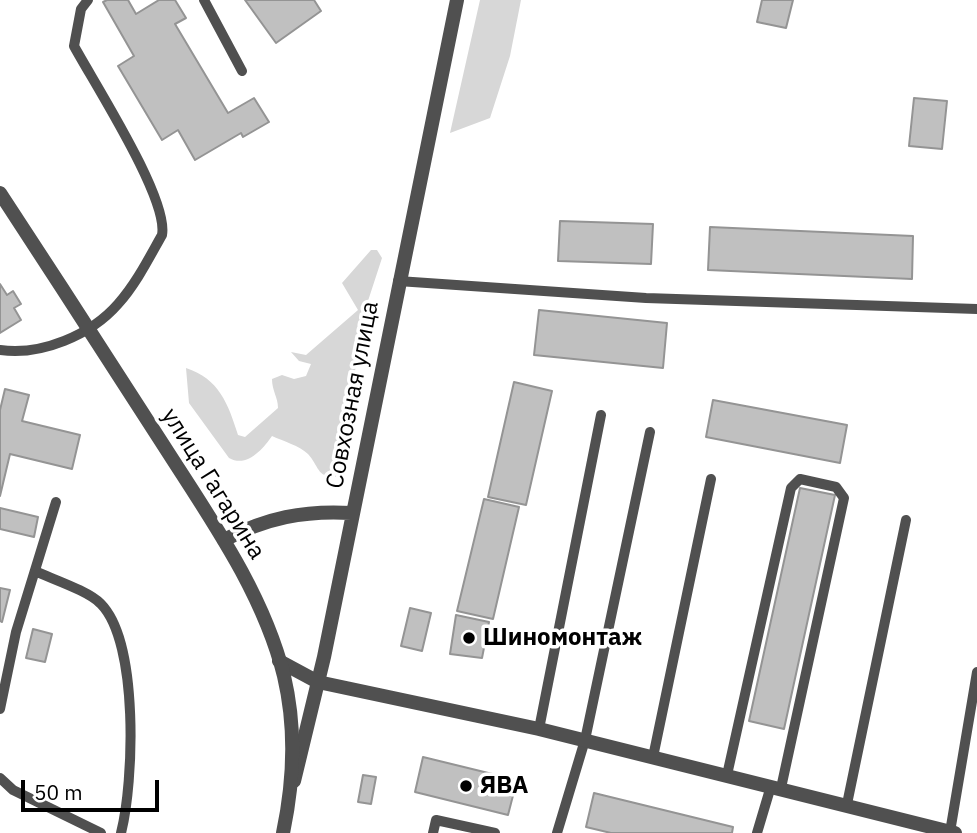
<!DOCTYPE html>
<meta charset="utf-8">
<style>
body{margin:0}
#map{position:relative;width:977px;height:833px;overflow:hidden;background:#fff;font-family:"IBM Plex Sans",sans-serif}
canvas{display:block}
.scale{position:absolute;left:21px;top:780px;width:138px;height:32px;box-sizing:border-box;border:4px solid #000;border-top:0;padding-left:9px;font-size:21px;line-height:24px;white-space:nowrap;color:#000;-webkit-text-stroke:5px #fff;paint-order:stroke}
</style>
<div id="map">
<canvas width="977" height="833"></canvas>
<div class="scale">50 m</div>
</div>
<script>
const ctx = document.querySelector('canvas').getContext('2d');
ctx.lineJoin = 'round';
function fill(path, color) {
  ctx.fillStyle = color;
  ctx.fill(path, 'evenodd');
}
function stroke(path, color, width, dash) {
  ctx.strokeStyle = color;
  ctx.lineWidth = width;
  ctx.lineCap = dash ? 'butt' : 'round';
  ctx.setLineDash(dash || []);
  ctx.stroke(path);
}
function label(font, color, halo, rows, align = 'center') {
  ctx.font = font + ' "IBM Plex Sans",sans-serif';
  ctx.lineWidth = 7;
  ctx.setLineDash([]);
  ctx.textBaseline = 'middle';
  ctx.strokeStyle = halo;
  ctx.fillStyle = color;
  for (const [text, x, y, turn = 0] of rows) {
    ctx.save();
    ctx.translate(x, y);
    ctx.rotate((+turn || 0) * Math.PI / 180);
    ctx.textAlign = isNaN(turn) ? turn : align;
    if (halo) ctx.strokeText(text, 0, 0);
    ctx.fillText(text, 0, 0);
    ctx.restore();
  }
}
fill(new Path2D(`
 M480,0H521L510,56L490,118L450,133Z
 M371,250H377L382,258L367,304L336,477C317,478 319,466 308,454C300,446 283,441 272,436C263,449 247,468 229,458L189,403L186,368C219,379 228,403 238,435L245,437L278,408C278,397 272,391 272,379L282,375L294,379L306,376L311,364L299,361L291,352L306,355L358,310L342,283Z`), '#d7d7d7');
const building = new Path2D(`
 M107,0H128L136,14L159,0H175L186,18L175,24L228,113L254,98L269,122L243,137L241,133L195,160L178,130L162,140L118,66L134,56L103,2Z
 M245,0H314L321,11L276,43Z
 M762,0H793L786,28L757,22Z
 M914,98L947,101L942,149L909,146Z
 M560,221L653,224L651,264L558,261Z
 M710,227L913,236L912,279L708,270Z
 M0,284L7,295L13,291L21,304L14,308L21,320L0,333Z
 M539,310L667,323L663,368L534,355Z
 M514,382L552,391L526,505L488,497Z
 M5,389L29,395L22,421L80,435L72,469L10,454L0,496V410Z
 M713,400L847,425L840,463L706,437Z
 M800,488L835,495L784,729L749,721Z
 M484,499L519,507L493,619L457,611Z
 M0,508L38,517L34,537L0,529Z
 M0,588L10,590L2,622L0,621Z
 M410,608L431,613L422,651L401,646Z
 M456,615L489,622L482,658L450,654Z
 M33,629L52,634L45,662L26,658Z
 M423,757L517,780L508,815L415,792Z
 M363,775L376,777L371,804L358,802Z
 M594,793L733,827L732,833H611L586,827Z`);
fill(building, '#c0c0c0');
stroke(building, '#949494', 2);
stroke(new Path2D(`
 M204,0L242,71
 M398,281L646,298L977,309
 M0,350C41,356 91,335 118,304C136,284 149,258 162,235C169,199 94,83 74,46L81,9L88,0
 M35,571C52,579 89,591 101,604C139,643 134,782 121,833
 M0,709L16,632L56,502
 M539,729L601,415
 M653,757L711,479
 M727,775L791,488L800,479L836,487L844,498L781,788
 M0,778L13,790L101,833
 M847,804L906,520
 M950,832L977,672
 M433,833L436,820L495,833
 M557,833L585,740L650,432
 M757,833L771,786`), '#505050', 10);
stroke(new Path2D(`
 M224,540C266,518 304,510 352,513
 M279,661L318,682L539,729L955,833
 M294,781L324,657L457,0`), '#505050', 14);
stroke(new Path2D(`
 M0,193C55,277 110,362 164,446C210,518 263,592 284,676C296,727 294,781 283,833`), '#505050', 14);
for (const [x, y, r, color] of [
 [469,638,7,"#000"],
 [466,786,7,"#000"]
]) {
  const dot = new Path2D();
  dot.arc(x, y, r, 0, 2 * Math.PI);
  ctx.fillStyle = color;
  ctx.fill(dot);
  stroke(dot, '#fff', 2.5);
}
label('24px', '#000', '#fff', [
 ["Совхозная улица",353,395,-79],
 ["улица Гагарина",213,484,58]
]);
label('bold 24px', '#000', '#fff', [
 ["Шиномонтаж",483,638],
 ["ЯВА",480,786]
], 'left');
</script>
